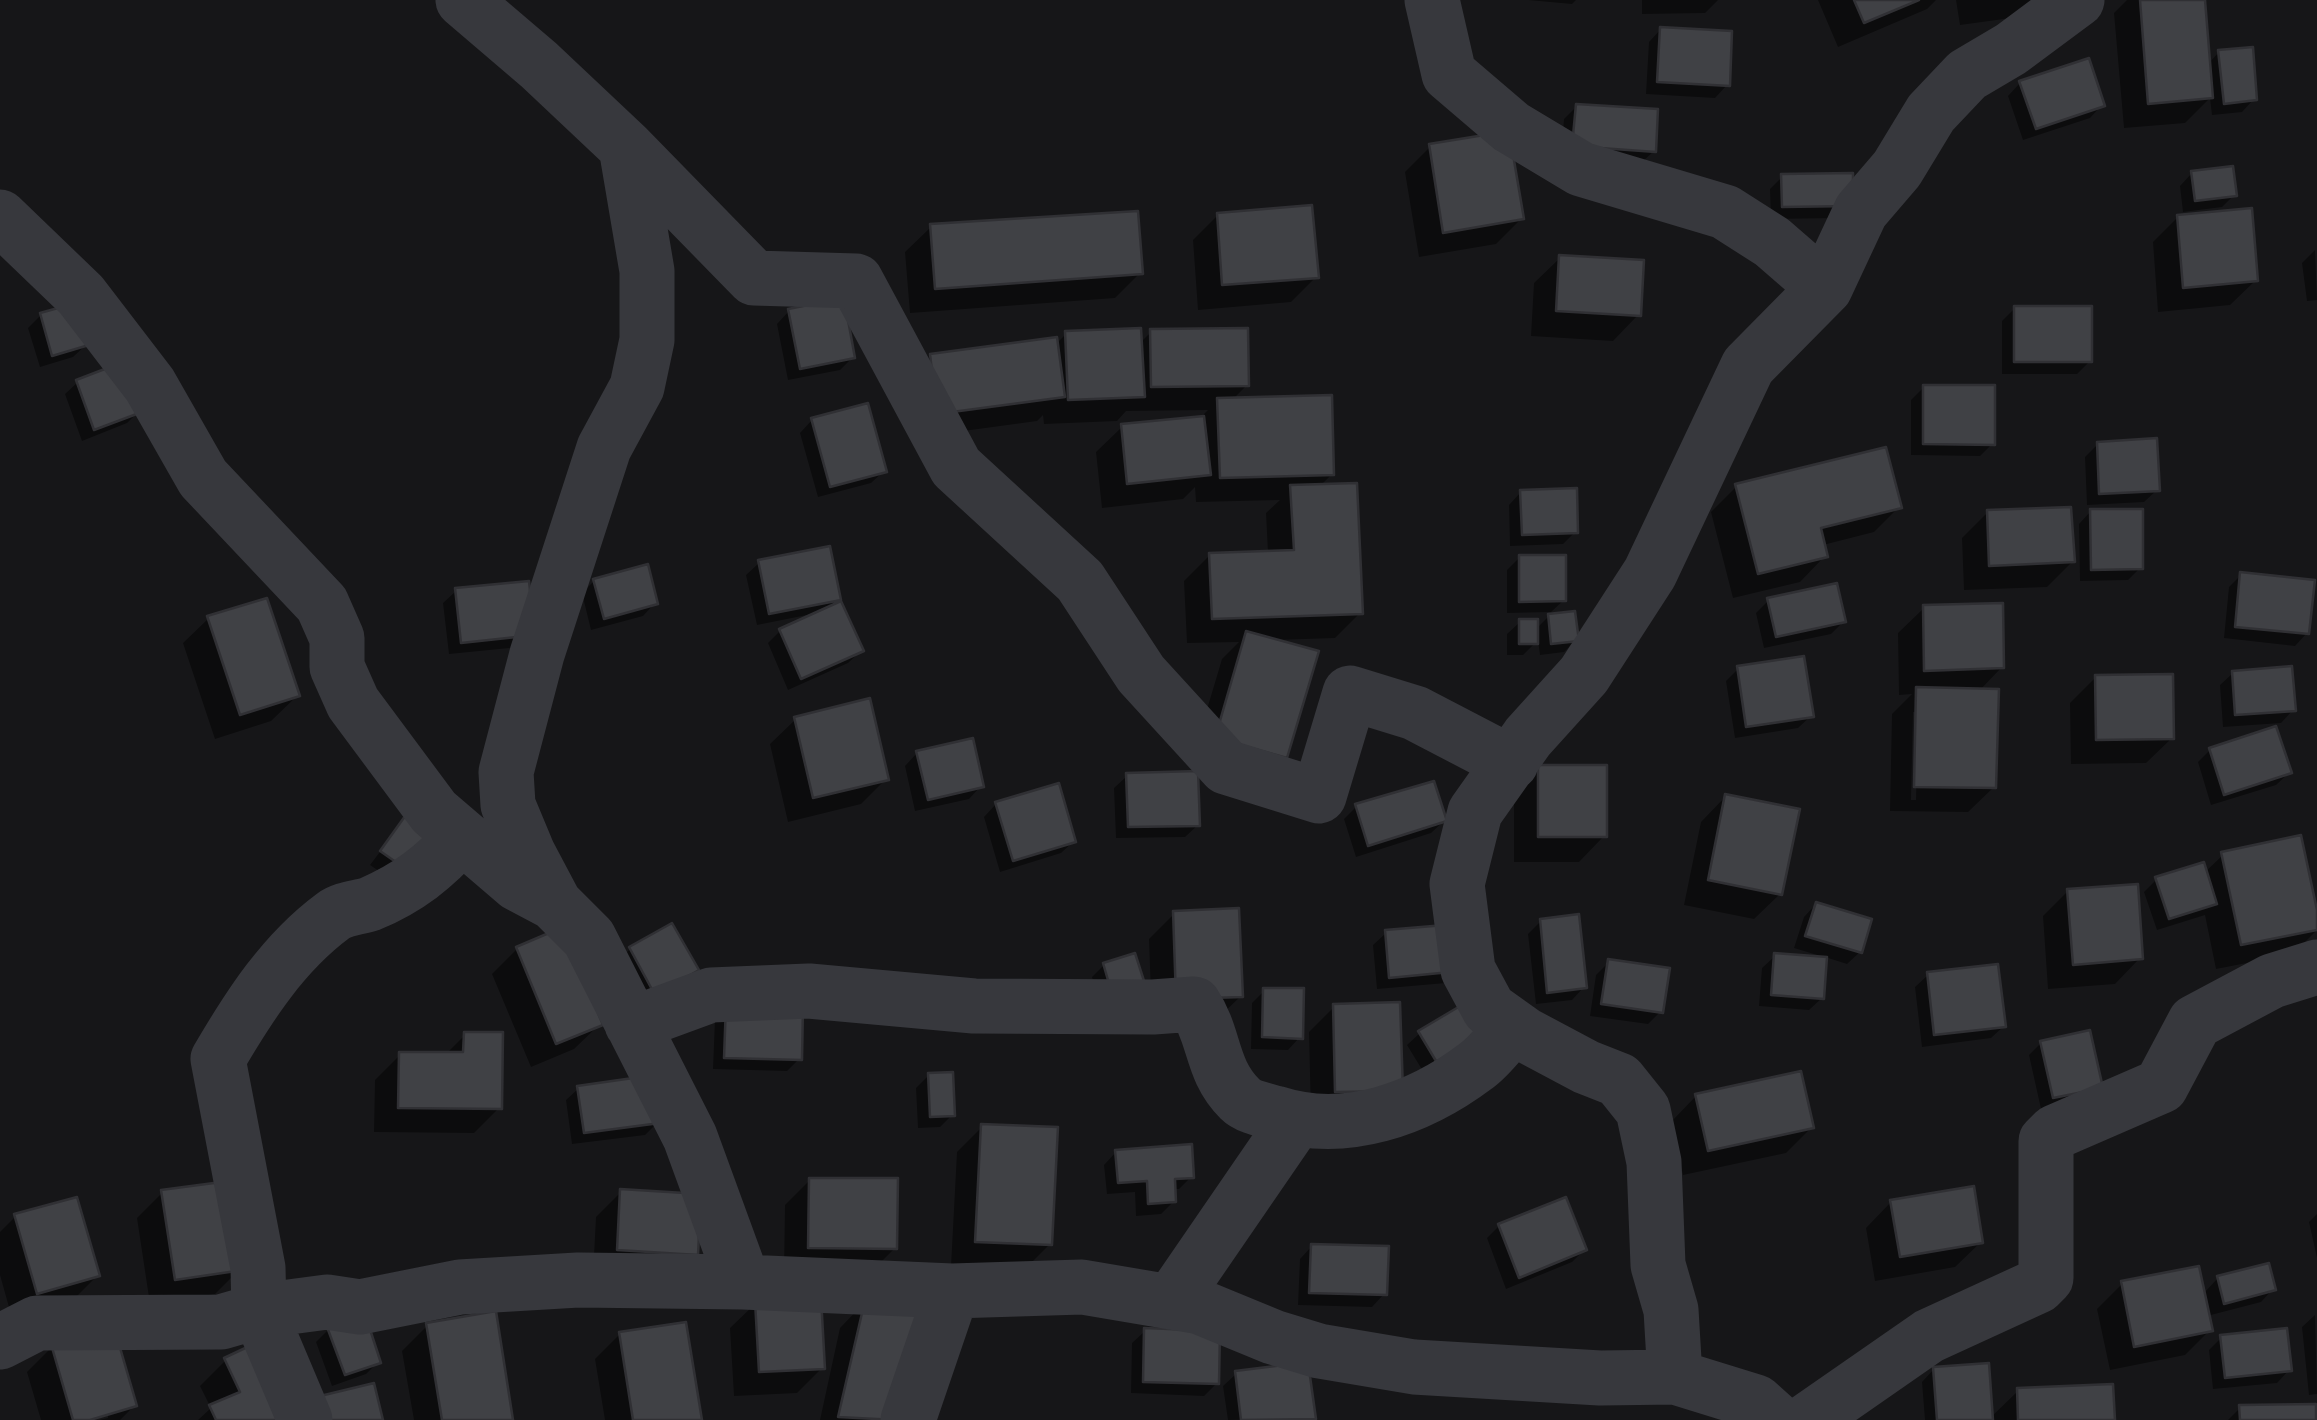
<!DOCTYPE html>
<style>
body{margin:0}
canvas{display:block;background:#161618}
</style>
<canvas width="2317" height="1420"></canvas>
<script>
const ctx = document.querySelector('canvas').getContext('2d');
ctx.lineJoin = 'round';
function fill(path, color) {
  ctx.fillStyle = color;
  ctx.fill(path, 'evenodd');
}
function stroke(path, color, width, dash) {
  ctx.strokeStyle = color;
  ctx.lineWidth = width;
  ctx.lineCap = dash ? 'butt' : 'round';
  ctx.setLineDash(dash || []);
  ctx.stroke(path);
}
fill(new Path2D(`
 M1528,0H1576L1572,4Z
 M1642,0H1718L1705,13L1642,14Z
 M1818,0H1936L1927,9L1838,47Z
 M1956,0H2048L2033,15L1960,25Z
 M2127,0H2203L2208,64L2219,52L2254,99L2242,112L2212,115L2210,98L2185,123L2124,128L2114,13Z
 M1661,29L1727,85L1715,98L1646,94L1649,42Z
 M2020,83L2102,105L2090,118L2023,140L2008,96Z
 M1577,106L1654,151L1641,163L1561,158L1564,119Z
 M1430,147L1522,218L1496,244L1419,257L1405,172Z
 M2192,173L2234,195L2222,207L2183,212L2180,186Z
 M1851,176L1838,218L1771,219L1770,189L1782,177Z
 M1218,215L1316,277L1291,302L1198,310L1193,240Z
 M2178,217L2256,280L2230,305L2158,312L2153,242Z
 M931,227L1140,273L1115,298L910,313L905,252Z
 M2315,250L2317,300L2307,301L2302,263Z
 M1560,258L1638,315L1613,341L1531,336L1534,283Z
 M2015,308L2090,361L2077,374H2002V321Z
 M789,311L853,357L840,370L788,380L777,324Z
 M41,315L86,345L73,357L40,367L28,328Z
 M1151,332L1247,385L1232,400L1332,474L1319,487L1360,613L1335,638L1275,640L1191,763L1222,659L1239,642L1187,643L1184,581L1210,555L1268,553L1266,513L1280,500L1196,502L1195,487L1183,499L1102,508L1096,452L1122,427L1199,419L1208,410L1126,411L1117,421L1044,424L1043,415L1037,421L912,438L906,382L931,356L1055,345L1066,334L1140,343Z
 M78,382L139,411L127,423L82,441L65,394Z
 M1924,387L1992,444L1980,456L1911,455V400Z
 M812,420L884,471L871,483L818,497L800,433Z
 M2098,444L2157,490L2144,502L2087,505L2085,457Z
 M1736,487L1899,507L1874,532L1823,545L1825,556L1800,582L1733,598L1711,512Z
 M1521,492L1575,532L1563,544L1510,546L1509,505Z
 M2091,511L2140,568L2128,580L2080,581L2079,524Z
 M1988,512L2072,562L2047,587L1964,590L1962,538Z
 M1520,557L1564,600L1551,612L1507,613V570Z
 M759,563L838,599L828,609L861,651L848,663L788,690L768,643L780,631L812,614L757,625L746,575Z
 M2241,575L2307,633L2295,646L2224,638L2229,587Z
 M594,581L655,603L643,616L591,630L582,593Z
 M456,591L533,634L520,647L449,654L443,603Z
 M1769,600L1843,622L1831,634L1764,648L1756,613Z
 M1924,608L2002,667L1979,691L1994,787L1968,812L1890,811L1892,714L1912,694L1899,695L1898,633ZM1913,712H1918L1916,800H1911Z
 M1549,616L1576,640L1564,652L1540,655L1538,640L1523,655H1507V634L1520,622L1535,630Z
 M209,618L297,696L271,721L215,739L183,643Z
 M1738,669L1811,716L1798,728L1735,738L1726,681Z
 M2233,673L2293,710L2281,723L2223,727L2220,685Z
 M2096,677L2172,738L2146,763L2071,764L2070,703Z
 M796,719L886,779L861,804L788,822L770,744Z
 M2210,750L2289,773L2276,785L2211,805L2198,762Z
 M917,753L981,786L969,799L915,811L905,766Z
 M1539,767L1604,836L1579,862H1514V792Z
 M1127,776L1198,825L1185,837L1116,838L1114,788Z
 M1726,796L1780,894L1754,919L1684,905L1701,822Z
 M996,804L1074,841L1061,853L1000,872L984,817Z
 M1357,806L1444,821L1431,833L1356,857L1344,819Z
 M408,815L398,884L370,865Z
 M2223,855L2317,922V930L2293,954L2216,969L2205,915L2157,930L2144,892L2157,879L2204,873Z
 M2068,891L2140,958L2115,984L2048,989L2043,916Z
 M1816,904L1860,952L1847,964L1825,957L1822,998L1809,1010L1759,1006L1762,968L1775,956L1824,957L1794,948L1804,917Z
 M1174,914L1241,996L1215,1021L1152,1023L1149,939Z
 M1541,921L1584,987L1572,1000L1536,1004L1528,934Z
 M1455,927L1446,983L1377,989L1373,945L1386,933Z
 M517,949L600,1024L574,1049L531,1067L492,974Z
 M630,949L696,970L642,1005L618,961Z
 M1134,956L1100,1004L1092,977L1104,965Z
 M1609,962L1660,1012L1648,1024L1590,1016L1596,975Z
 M1928,975L2004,1026L1991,1038L1922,1047L1915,987Z
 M1264,991L1300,1037L1288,1050L1251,1049L1252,1003Z
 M1476,999L1429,1081L1407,1045L1420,1033Z
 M1334,1007L1400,1090L1311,1116L1309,1032Z
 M800,1009L799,1059L787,1071L713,1069L715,1019Z
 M465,1035L499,1108L474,1133L374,1132L375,1080L400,1055H445Z
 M2041,1043L2100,1087L2041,1109L2029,1055Z
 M929,1075L952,1115L940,1127L918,1128L916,1088Z
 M579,1088L658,1122L645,1135L572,1144L566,1100Z
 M1696,1096L1811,1128L1786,1153L1683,1175L1671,1122Z
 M982,1127L1050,1244L1025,1269L951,1266L957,1152Z
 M1116,1152L1191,1177L1179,1189H1173L1174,1201L1161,1214L1136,1216L1135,1192L1107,1194L1104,1165Z
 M810,1180L895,1248L869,1274L784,1272L785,1205Z
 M621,1192L696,1254L593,1275L596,1217Z
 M162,1193L240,1269L215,1294L150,1304L137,1218Z
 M1891,1202L1981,1242L1955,1267L1875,1281L1866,1228Z
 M2317,1214V1258L2309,1222Z
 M16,1216L98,1275L72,1301L12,1318L0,1275V1232Z
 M1499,1226L1584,1250L1572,1262L1506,1289L1487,1238Z
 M1312,1246L1384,1294L1372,1307L1298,1305L1300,1259Z
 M2218,1278L2273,1289L2261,1302L2207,1316L2210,1330L2185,1355L2110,1370L2097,1309L2122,1284L2203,1294Z
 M865,1302L894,1420H820L840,1328Z
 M756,1303L822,1368L797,1393L734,1396L730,1328Z
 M2315,1315L2317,1394L2309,1395L2302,1327Z
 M428,1325L511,1420H414L402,1351Z
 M328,1330L378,1362L366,1374L332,1386L316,1342Z
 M1145,1331L1217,1383L1204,1396L1131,1393L1132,1343Z
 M620,1334L700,1420H605L595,1359Z
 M2222,1337L2289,1370L2277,1383L2213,1389L2209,1350Z
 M52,1347L134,1406L120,1420H99L108,1418V1412L81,1420H41L27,1372Z
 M226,1360L292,1420H198L211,1408L200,1386Z
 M1934,1369L1990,1418L2018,1391L2112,1420H1925L1922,1382Z
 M1236,1374L1313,1418L1228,1420L1223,1386Z
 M2240,1408L2314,1420H2228Z`), '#0007');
const building = new Path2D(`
 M1854,0H1919L1864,23Z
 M2140,0H2205L2213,98L2148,104Z
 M1660,27L1732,31L1730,86L1657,82Z
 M2253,47L2257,100L2224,104L2218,50Z
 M2089,58L2105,106L2036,129L2019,81Z
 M1576,104L1658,109L1656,152L1572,146Z
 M1509,131L1524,219L1443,233L1429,144Z
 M2233,166L2237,196L2195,201L2191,171Z
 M1853,173V206L1782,207L1781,174Z
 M1312,205L1319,278L1222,285L1217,213Z
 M2252,208L2258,281L2183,288L2177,215Z
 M1138,211L1143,274L935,289L930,224Z
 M1559,255L1644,260L1641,316L1556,311Z
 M844,298L855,358L800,369L788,309Z
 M76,303L89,345L52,356L40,313Z
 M2014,306H2092V362H2014Z
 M1141,328L1145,397L1068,400L1065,331Z
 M1248,328L1249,386L1151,387L1150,329Z
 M1057,337L1065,397L937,414L930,354Z
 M123,362L142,412L94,430L76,380Z
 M1923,385H1995V445L1923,444Z
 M1332,395L1334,475L1220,478L1217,398Z
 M868,403L887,472L830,487L811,418Z
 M1204,416L1211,475L1127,484L1121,424Z
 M2157,438L2160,491L2099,494L2097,442Z
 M1886,447L1902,508L1821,528L1828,557L1758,574L1735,484Z
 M1357,483L1363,614L1212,619L1209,553L1294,550L1290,485Z
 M1577,488L1578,533L1522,535L1520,490Z
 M2071,507L2075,562L1989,566L1987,510Z
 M2090,509H2143V569L2091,570Z
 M830,546L841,600L769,614L758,560Z
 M1519,555H1566V601L1519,602Z
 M648,564L658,604L604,619L593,579Z
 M2240,572L2315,580L2309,634L2235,627Z
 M529,581L535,635L461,643L455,588Z
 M1837,583L1846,622L1776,637L1767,598Z
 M267,598L300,696L240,715L207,616Z
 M841,601L864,651L801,679L779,629Z
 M2003,603L2004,668L1924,671L1923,605Z
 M1575,611L1579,641L1551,644L1548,614Z
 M1519,619H1538V644H1519Z
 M1246,631L1319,651L1287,758L1215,738Z
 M1804,656L1814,717L1746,727L1737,666Z
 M2292,666L2296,711L2235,715L2232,671Z
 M2173,674L2174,739L2096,740L2095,675Z
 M1916,687L1999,689L1996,788L1914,787Z
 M870,698L889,780L813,798L794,717Z
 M2276,726L2292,773L2224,795L2209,748Z
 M973,738L984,787L928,800L916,751Z
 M1538,765H1607V837H1538Z
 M1198,771L1200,826L1128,827L1126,773Z
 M1434,781L1447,821L1368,846L1355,804Z
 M1059,783L1076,842L1013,861L995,802Z
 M1725,794L1800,809L1782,895L1708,880Z
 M408,812L440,834L413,874L380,851Z
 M2301,835L2317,910V930L2241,945L2221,852Z
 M2204,862L2217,904L2169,919L2155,877Z
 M2138,884L2143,959L2073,965L2067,889Z
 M1816,902L1872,919L1862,953L1805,936Z
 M1239,908L1243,997L1176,999L1173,911Z
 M1579,914L1587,988L1547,993L1540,919Z
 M672,923L699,970L655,995L629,947Z
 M1457,924L1461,971L1389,978L1385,930Z
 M563,927L603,1025L556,1044L516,947Z
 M1135,953L1145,984L1112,994L1103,963Z
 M1774,953L1827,957L1824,999L1771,995Z
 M1608,959L1670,968L1663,1013L1601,1004Z
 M1998,964L2006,1027L1934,1035L1927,972Z
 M1263,988H1304L1303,1039L1262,1037Z
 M1477,996L1501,1035L1442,1071L1418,1031Z
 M1400,1002L1403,1091L1335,1092L1333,1004Z
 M726,1004L803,1006L802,1060L724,1058Z
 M2090,1030L2103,1088L2053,1098L2040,1041Z
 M464,1032H503L502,1109L398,1108L399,1052H463Z
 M1801,1071L1814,1128L1708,1151L1695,1094Z
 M953,1072L955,1116L930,1117L928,1073Z
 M654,1075L660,1123L584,1133L577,1086Z
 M981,1124L1058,1127L1052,1245L975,1242Z
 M1192,1144L1194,1178L1175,1179L1176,1202L1148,1204L1147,1181L1118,1183L1115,1150Z
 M809,1178H898L897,1249L808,1248Z
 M229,1181L243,1270L175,1280L161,1190Z
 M1974,1186L1983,1243L1900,1257L1890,1200Z
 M620,1189L701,1194L698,1255L617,1250Z
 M77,1197L100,1276L37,1294L14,1214Z
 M1566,1197L1587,1250L1519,1278L1498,1224Z
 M1311,1244L1389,1246L1387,1295L1309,1293Z
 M2269,1263L2276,1290L2224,1304L2217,1276Z
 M2199,1266L2213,1331L2134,1347L2121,1281Z
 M821,1297L825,1369L759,1372L755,1301Z
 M865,1300L920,1312L896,1420L838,1417Z
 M496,1311L513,1420H442L426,1323Z
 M365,1314L381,1363L345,1375L327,1327Z
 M686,1322L702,1420H633L619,1332Z
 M114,1327L137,1406L90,1420H73L51,1344Z
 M1144,1328L1220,1331L1219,1384L1143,1382Z
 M2287,1328L2292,1371L2225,1378L2220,1335Z
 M258,1342L295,1420H216L209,1405L240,1392L224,1358Z
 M1308,1362L1316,1419L1241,1420L1235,1371Z
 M1989,1363L1993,1420H1937L1933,1367Z
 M374,1383L383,1420H322L316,1397Z
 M2113,1384L2115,1420H2018L2017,1388Z
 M2316,1404V1420H2240L2239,1405Z`);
fill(building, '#404145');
stroke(building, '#303034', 2.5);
stroke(new Path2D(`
 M463,0L539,65L626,147L647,271V340L637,387L604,448L537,654L506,772L508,805L528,853L555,904L589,938L690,1137L743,1282
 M1432,0L1449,74L1511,127L1581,169L1725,212L1772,242L1825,288
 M626,147L754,278L856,281L956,467L1080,581L1141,674L1226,767L1319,796L1350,693L1415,713L1511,763
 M0,217L81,295L150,385L203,478L322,604L337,638V667L353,703L434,812L518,884L552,902
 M632,1024L711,995L809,991L974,1006L1153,1007L1194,1004C1216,1037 1210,1069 1240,1099C1248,1107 1264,1110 1275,1113C1345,1136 1419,1109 1476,1066C1490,1056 1501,1040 1513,1027
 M1171,1302L1296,1120
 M0,1342L37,1323L221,1322L259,1311L327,1302L360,1307L460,1287L578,1280L743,1282L952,1291L1082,1287L1200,1307L1273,1337L1319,1351L1414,1367L1600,1378L1675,1377L1756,1402L1776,1420
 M1675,1377L1671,1310L1658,1265L1654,1162L1643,1110L1619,1080L1586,1067L1524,1034L1489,1009L1468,970L1457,884L1475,812L1528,737L1584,675L1650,573L1748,366L1825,288L1861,211L1897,169L1931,113L1967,75L2011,49L2077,0
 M305,1420L259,1311L258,1268L218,1059C249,1006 283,953 333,916C344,908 358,908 370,904C408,888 435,867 462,836
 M908,1420L952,1291
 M1808,1420L1929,1336L2038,1286L2046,1278V1141L2055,1132L2161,1086L2195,1022L2272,981L2317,967`), '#37383d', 55);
</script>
